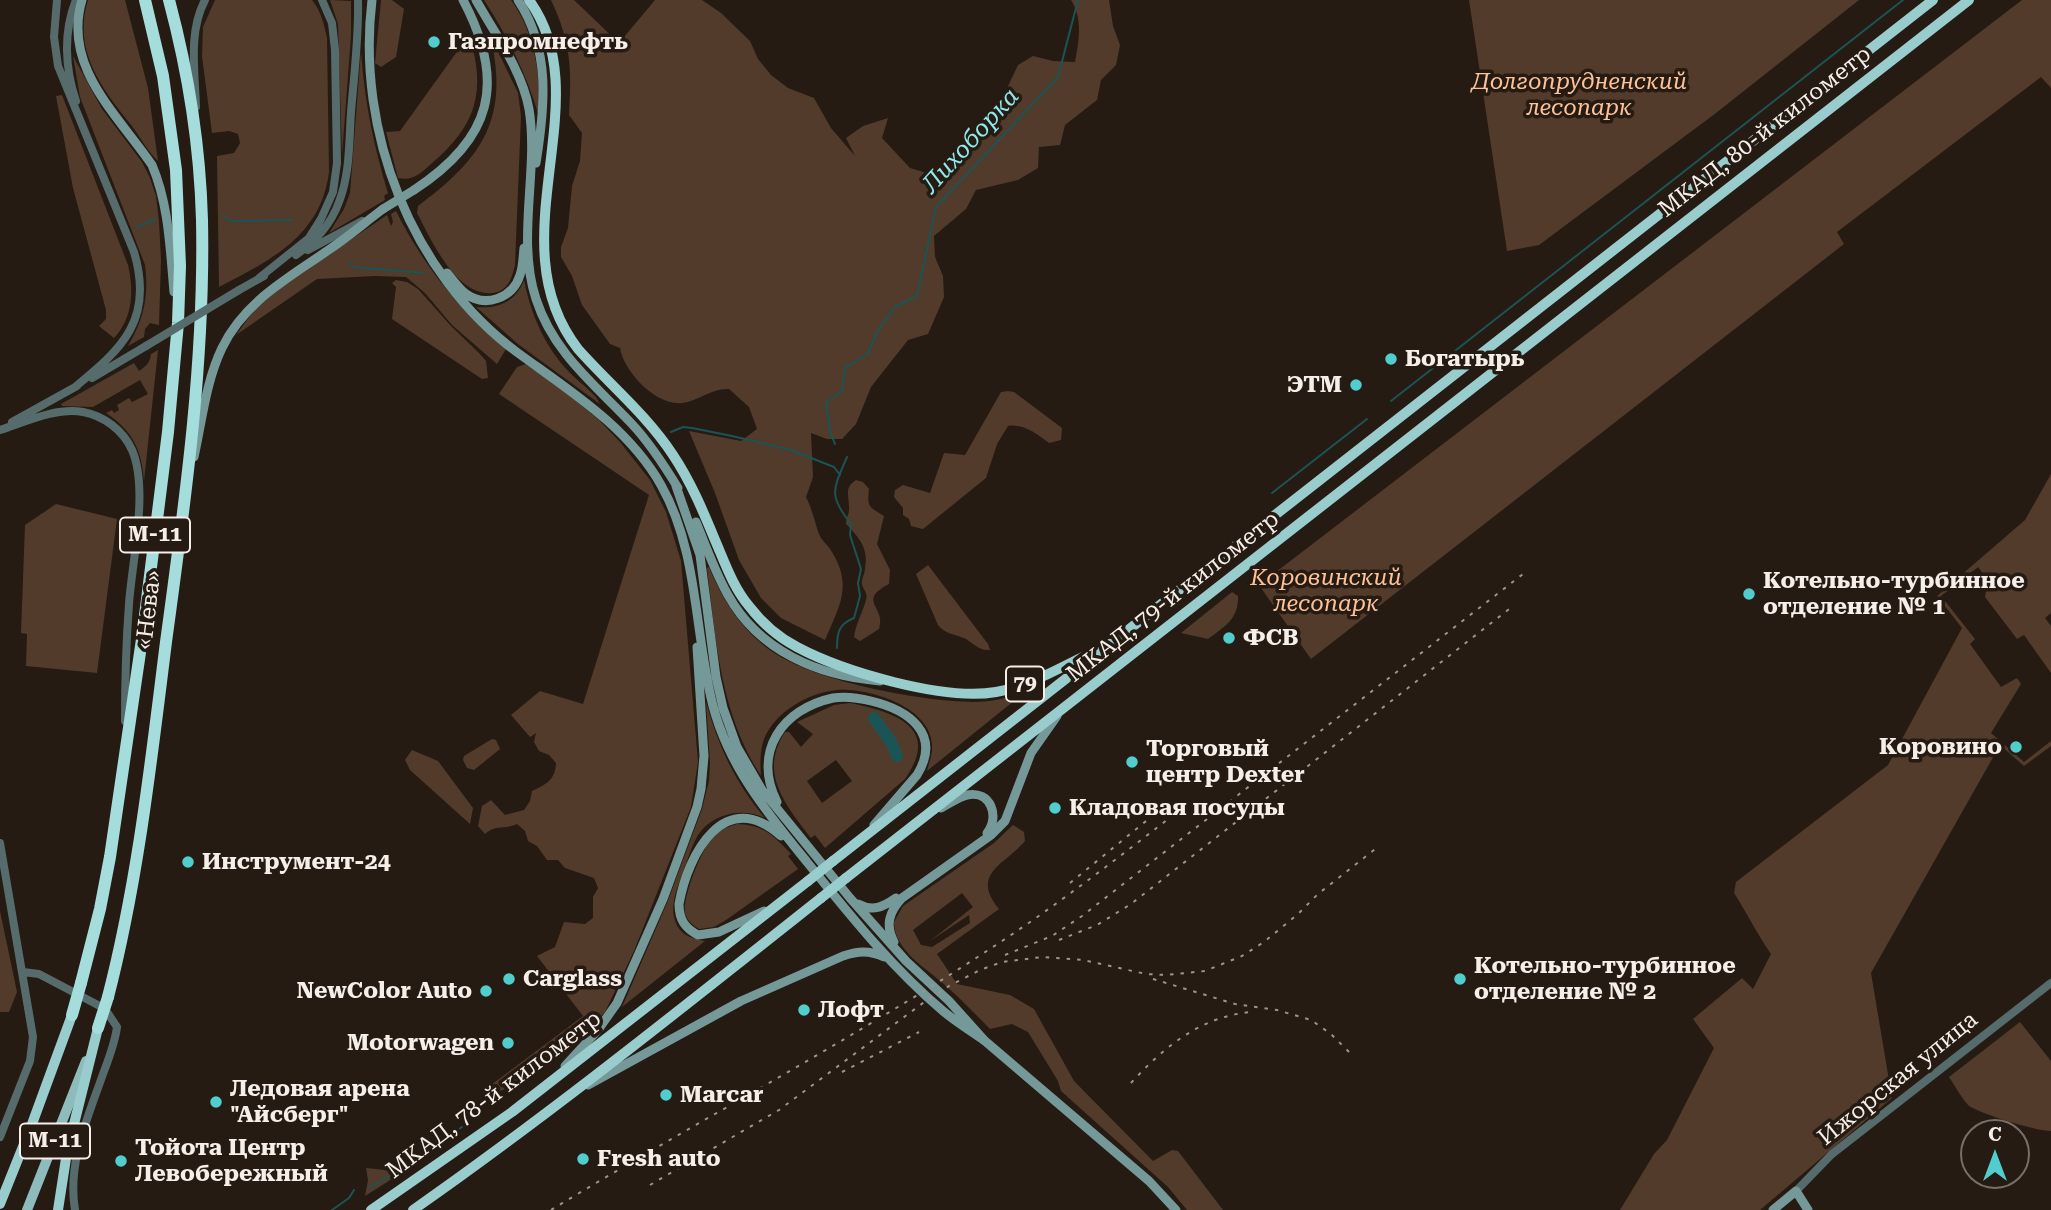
<!DOCTYPE html>
<meta charset="utf-8">
<style>
body{margin:0}
#map{position:relative;width:2051px;height:1210px;overflow:hidden;background:#251b13;font-family:"Roboto Serif",serif}
canvas{display:block}
.north{position:absolute;left:1960px;top:1119px;width:70px;height:70px;box-sizing:border-box;background:#251b13;border:2px solid #786f69;border-radius:50%;rotate:0deg;font-size:19px;font-weight:700;line-height:28px;text-align:center;color:#f5eee9}
.north::after{content:'';display:block;margin:auto;width:24px;height:32px;background:#52cdcd;clip-path:polygon(50% 0,100% 100%,50% 72%,0 100%)}
</style>
<div id="map">
<canvas width="2051" height="1210"></canvas>
<div class="north">С</div>
</div>
<script>
const ctx = document.querySelector('canvas').getContext('2d');
ctx.lineJoin = 'round';
function fill(path, color) {
  ctx.fillStyle = color;
  ctx.fill(path, 'evenodd');
}
function stroke(path, color, width, dash) {
  ctx.strokeStyle = color;
  ctx.lineWidth = width;
  ctx.lineCap = dash ? 'butt' : 'round';
  ctx.setLineDash(dash || []);
  ctx.stroke(path);
}
function label(font, color, halo, rows, align = 'center') {
  ctx.font = font + ' "Roboto Serif",serif';
  ctx.lineWidth = 7;
  ctx.setLineDash([]);
  ctx.textBaseline = 'middle';
  ctx.strokeStyle = halo;
  ctx.fillStyle = color;
  for (const [text, x, y, turn = 0] of rows) {
    ctx.save();
    ctx.translate(x, y);
    ctx.rotate((+turn || 0) * Math.PI / 180);
    ctx.textAlign = isNaN(turn) ? turn : align;
    if (halo) ctx.strokeText(text, 0, 0);
    ctx.fillText(text, 0, 0);
    ctx.restore();
  }
}
fill(new Path2D(`
 M88,0H125L148,88L158,161C148,152 140,137 132,126C102,89 72,50 88,0Z
 M215,0H312C321,11 324,24 327,38L329,172C321,236 271,260 219,287L217,156L234,153L240,143L238,134L229,131L212,133L202,56L203,27Z
 M330,0L351,1V35L342,155L338,24Z
 M381,0H392L404,9L396,57L381,67L375,63Z
 M484,0H511C536,35 540,74 539,116C526,73 508,37 484,0Z
 M551,0H574L619,43L655,0H702L721,13L750,41L758,59L771,75L788,88L814,98L831,128L855,156L846,138L863,126L888,118L882,138L910,168L930,174L949,166L964,150L975,133L992,120L1018,65L1033,56L1053,61L1075,62C1079,42 1083,18 1071,0H1109L1113,26L1120,45L1116,65L1101,80L1097,100L1065,125L1060,145L1039,147L1038,168L1018,180L976,190L966,209L934,236L935,257L943,276L944,297L928,334L908,340L871,387L856,424L842,439H827L811,433L813,477L806,497C813,511 814,520 819,534C821,540 828,545 832,552C853,586 839,607 825,640L781,618L761,598L739,560L715,493L689,431L741,441L757,429L749,407L729,389C711,388 699,401 682,403C656,406 624,372 620,348L610,344L582,305L572,276L561,257V247L568,228L572,186L580,161L582,133L569,115C572,68 571,43 551,0Z
 M1469,0H1859L1716,113L1539,245L1507,251Z
 M2022,0H2051V88L2041,77L1837,232L1844,244L1311,659L1259,585Z
 M469,35C487,92 476,126 431,164C420,174 413,181 398,178L386,132L400,131Z
 M490,35L518,93L521,116L515,265C512,278 508,291 493,293C456,297 431,239 417,213L418,206C483,158 510,118 490,35Z
 M361,51C365,104 373,142 388,193L384,196L385,200L329,233L344,209L350,193Z
 M73,56L102,109L142,162L150,178L156,196L159,221L161,260L159,325L150,323L145,329L144,337L128,346C144,319 149,296 145,265L80,97Z
 M62,95L128,265C134,291 133,318 114,338L99,326L106,319V310L73,188L56,96Z
 M396,211C423,265 459,310 506,349L497,364L452,325L425,293L406,277L375,276L317,279L236,335L255,309L281,287L387,215L391,226L393,222L391,214Z
 M396,280L407,282L418,289L451,326L479,353L486,361L488,378L482,379L392,319L396,287L392,283Z
 M524,280C531,315 545,347 570,373C580,383 596,394 600,404L518,344L476,307C498,309 516,302 524,280Z
 M158,350L144,481C142,450 132,430 106,413L112,410L114,413L119,410L117,405L129,398L132,402L148,394L140,380L93,407L62,406L61,404L134,363L139,371C146,366 150,363 151,354Z
 M526,364L568,394L599,420L620,442L650,480L666,512L681,561L698,762L691,807L634,951L605,1012L581,1038L524,1082L497,1092L491,1085L583,1016L537,956L555,947L564,922L585,924L593,918V897L598,888L594,878L565,868L558,860H547L537,846L528,841L525,831L517,824C504,830 496,824 485,834L478,826L482,806L491,800L505,815L524,810L530,801L532,791C547,784 555,780 556,763L549,755L539,751L534,742L536,733L530,737L511,715L540,691L583,704L649,495L499,394L517,367Z
 M1008,391L1014,392L1062,428L1061,440L1049,443C1038,434 1022,423 1008,426L997,444L986,478L923,529L911,526L909,519L903,515V508L894,497L895,490L903,485L930,493L944,453L965,455L1001,392Z
 M2051,474V613L2045,618L2051,626V673L2024,635L2017,639L1985,597L1988,580L1978,567L1941,596L1975,639L1970,644L2001,687L2017,678L2021,684L1991,733L2024,762L2051,741V746L2024,766L2000,745L1871,973L1892,1098L1760,1210H1620L1654,1154L1667,1140L1714,1048L1693,1019L1742,978L1753,989L1771,954C1757,934 1747,913 1734,893L1736,882L1888,765L1962,628L1937,596L2025,520Z
 M856,480L863,482L869,489C867,508 869,506 884,516L877,544L890,570L889,584C856,601 887,607 879,629L860,641L854,637C856,623 862,614 866,600C868,593 864,591 862,585C861,579 865,574 865,568C869,549 859,537 846,524C846,517 850,513 849,507C849,494 844,488 856,480Z
 M56,504L117,519L97,673L26,666L27,634L21,633L25,525Z
 M928,565L988,644L990,650C978,651 974,643 964,638C954,634 945,634 938,625L916,574Z
 M709,567C722,599 740,627 767,648C810,681 919,701 973,702C991,702 1008,698 1025,692L927,771C929,762 933,754 932,744C929,706 869,688 837,690C808,693 776,711 764,739C760,751 760,763 761,776C720,713 716,640 707,568Z
 M1232,592L1238,596C1239,619 1224,627 1208,639L1181,633Z
 M706,701C717,744 736,784 765,818C743,807 712,813 698,835C691,847 687,862 682,875C676,891 668,910 678,927C684,937 695,939 705,941L622,1007L667,903L702,809L709,781L710,763Z
 M850,703C894,712 942,727 905,779L825,848L815,835L811,838C786,805 758,773 785,732H789L801,747L813,734L797,722L834,705ZM836,760L852,781L822,803L807,781Z
 M492,739L496,740L500,749L474,770L467,768L463,760L464,756Z
 M412,750L438,761L473,808L470,824L410,770L405,760Z
 M737,824C764,825 773,835 791,854L788,856L798,869L726,920L714,927L699,929C693,925 687,921 685,913C682,898 702,848 713,837C719,830 728,827 737,824Z
 M1013,825L1024,832L1025,841C1005,865 970,873 999,909L937,954L957,984L1010,995L1034,1009L1074,1081L1153,1161L1172,1150L1178,1151L1223,1210H1187L1168,1187L1061,1091L1058,1081L1028,1032L1012,1024L990,1029C976,1015 962,1000 947,987C928,969 894,951 894,922L903,906L994,843ZM962,893L973,907L930,941L969,915L970,923L932,947L921,945L913,930Z
 M0,911L17,992L9,1012H0Z
 M2020,1022L2051,1061V1131C2036,1131 1981,1114 1969,1106C1962,1099 1955,1086 1949,1077Z
 M366,1168L403,1172L365,1196L368,1180Z`), '#523b2b');
stroke(new Path2D(`
 M223,216L232,221L292,220
 M138,227L154,219
 M349,264L354,267L423,273
 M1391,401L1903,0
 M671,432L683,427L692,428L732,436L791,450L834,467L840,475
 M835,444L831,434L826,403L842,391L845,368L868,354L877,332L895,307L917,296L936,207L1058,77L1078,0
 M1272,493L1367,419
 M837,648C837,632 839,624 854,618L860,596L858,583L861,569L850,535L851,524C828,495 833,490 847,457
 M410,1162L462,1127
 M369,1188L389,1176
 M332,1210L349,1198L354,1190`), '#1b5455', 2);
stroke(new Path2D(`
 M874,718L891,742L897,756`), '#1b5455', 12);
stroke(new Path2D(`
 M57,0L54,37L58,66L134,252C154,319 123,348 75,387
 M76,0C63,32 65,69 76,101
 M196,107C195,72 188,32 205,0
 M308,250L362,221
 M296,255C315,242 331,224 339,202C350,174 349,142 351,112C354,75 359,37 358,0
 M259,278L309,238L321,219L333,192L337,163L335,50L332,23L322,0
 M239,290L264,276
 M92,378L146,346
 M12,422L77,386
 M0,430C25,422 56,407 83,412C104,416 123,430 132,450C149,489 132,561 129,604C126,643 125,682 125,721
 M0,843L33,1037L30,1061L0,1137
 M23,972L39,974L96,1004L105,1009L117,1027C115,1043 109,1058 103,1074C88,1117 67,1163 75,1210
 M1796,1191L1832,1154L2051,983`), '#566c6c', 8);
stroke(new Path2D(`
 M82,0C62,67 118,115 152,165C169,205 170,249 174,292
 M372,0C356,131 411,274 518,353C570,391 628,427 661,485C699,552 694,633 713,706C729,767 768,814 807,862C849,914 892,968 943,1011C956,1022 971,1031 985,1041
 M476,0C495,34 522,70 529,109C539,171 516,238 536,299C553,352 594,384 631,423C650,443 664,465 678,488
 M518,0C551,50 545,107 536,163
 M414,190C492,139 507,83 463,0
 M447,273C453,280 459,289 466,294C486,308 513,298 520,275C523,267 523,257 524,248
 M194,457C202,421 206,381 222,348C244,302 287,279 327,251C347,238 364,223 383,209
 M676,486L700,555L716,677L723,708L737,747L762,790L850,898L906,961L949,1001L985,1041L1149,1181L1176,1210
 M696,522C706,546 715,572 728,595C759,651 818,676 880,681
 M777,802C752,752 782,709 833,698C846,696 859,698 871,701C909,710 942,734 917,775L874,825
 M941,808C949,804 958,797 967,795C991,790 1000,817 987,833
 M858,904C873,912 883,907 896,898
 M764,911L719,932L698,935C685,928 679,920 679,904C688,853 725,786 781,836
 M894,942C885,925 889,912 902,898L991,835L1005,821L1031,753L1057,716
 M565,1066L598,1030L617,1003L663,899L697,807L701,789L704,756L697,647
 M588,1085L741,1001L843,956C858,951 869,950 884,957
 M1773,1210L1796,1191L1808,1210`), '#759999', 9);
stroke(new Path2D(`
 M27,1210L86,1061`), '#8ebcbc', 10);
stroke(new Path2D(`
 M529,0C602,100 494,241 578,349C609,384 647,415 673,455C691,482 703,511 715,540C725,563 733,587 749,606C762,623 778,637 797,647C844,672 944,701 996,692C1030,686 1059,668 1089,654
 M833,861L1933,0
 M846,878L1969,0
 M0,1204L32,1124L72,1015
 M58,1210L67,1152L98,1028
 M371,1210L512,1112L808,881
 M413,1210C553,1112 687,1004 821,898`), '#9cc', 10);
stroke(new Path2D(`
 M81,983L100,909L110,857L142,639L168,432L178,323L180,266L176,170L163,76L145,0
 M108,997C138,881 151,761 166,642C185,502 205,361 202,220C200,146 188,71 169,0`), '#a4dddc', 12);
stroke(new Path2D(`
 M1070,883L1167,804
 M1059,940L1097,925L1131,904L1513,606
 M1005,955L1052,936L1082,916L1523,574
 M1153,979L1235,1004L1277,1010L1311,1020L1331,1034L1353,1056
 M842,1072L919,1032
 M1131,1083C1164,1047 1201,1016 1252,1012
 M650,1185L779,1110L923,1003L949,986L980,970L1002,962L1042,957L1083,960L1146,974L1166,975L1205,971L1242,956L1264,942L1298,914L1318,894L1379,846
 M551,1210C701,1119 856,1038 1002,941C1067,898 1128,850 1189,803`), '#9c948d', 2, [3.5, 7]);
stroke(new Path2D(`
 M146,346L239,290`), '#566c6c', 8);
stroke(new Path2D(`
 M383,209L414,190`), '#759999', 9);
stroke(new Path2D(`
 M808,881L833,861
 M821,898L846,878`), '#9cc', 10);
stroke(new Path2D(`
 M72,1015L81,983
 M98,1028L108,997`), '#a4dddc', 12);
for (const [x, y, r, color] of [
 [434,42,7,"#52cdcd"],
 [1391,359,7,"#52cdcd"],
 [1356,385,7,"#52cdcd"],
 [1749,594,7,"#52cdcd"],
 [1229,638,7,"#52cdcd"],
 [2016,747,7,"#52cdcd"],
 [1132,762,7,"#52cdcd"],
 [1055,808,7,"#52cdcd"],
 [188,862,7,"#52cdcd"],
 [509,979,7,"#52cdcd"],
 [1460,979,7,"#52cdcd"],
 [486,991,7,"#52cdcd"],
 [804,1010,7,"#52cdcd"],
 [508,1043,7,"#52cdcd"],
 [666,1095,7,"#52cdcd"],
 [216,1102,7,"#52cdcd"],
 [583,1159,7,"#52cdcd"],
 [121,1161,7,"#52cdcd"]
]) {
  const dot = new Path2D();
  dot.arc(x, y, r, 0, 2 * Math.PI);
  ctx.fillStyle = color;
  ctx.fill(dot);
  stroke(dot, '#251b13', 2.5);
}
for (const [x, y, w] of [
 [155,535,70],
 [1025,684,38],
 [55,1141,70]
]) {
  const box = new Path2D();
  box.roundRect(x - w / 2, y - 17.5, w, 35, 5);
  ctx.fillStyle = '#251b13';
  ctx.fill(box);
  stroke(box, '#f5eee9', 2);
}
label('bold 21px', '#f5eee9', null, [
 ["М-11",155,535],
 ["79",1025,684],
 ["М-11",55,1141]
]);
label('bold 23px', '#f5eee9', '#251b13', [
 ["Газпромнефть",448,42],
 ["Богатырь",1405,359],
 ["ЭТМ",1342,385,"right"],
 ["Котельно-турбинное",1763,581],
 ["отделение № 1",1763,607],
 ["ФСВ",1243,638],
 ["Коровино",2002,747,"right"],
 ["Торговый",1146,749],
 ["центр Dexter",1146,775],
 ["Кладовая посуды",1069,808],
 ["Инструмент-24",202,862],
 ["Котельно-турбинное",1474,966],
 ["отделение № 2",1474,992],
 ["Carglass",523,979],
 ["NewColor Auto",472,991,"right"],
 ["Лофт",818,1010],
 ["Motorwagen",494,1043,"right"],
 ["Ледовая арена",230,1089],
 ["\"Айсберг\"",230,1115],
 ["Marcar",680,1095],
 ["Тойота Центр",135,1148],
 ["Левобережный",135,1174],
 ["Fresh auto",597,1159]
], 'left');
label('italic 23px', '#fec298', '#251b13', [
 ["Долгопрудненский",1579,82],
 ["лесопарк",1579,108],
 ["Коровинский",1326,578],
 ["лесопарк",1326,604]
]);
label('23px', '#f5eee9', '#251b13', [
 ["МКАД, 80-й километр",1765,132,-38],
 ["МКАД, 79-й километр",1173,597,-38],
 ["«Нева»",149,610,-83],
 ["Ижорская улица",1898,1079,-39],
 ["МКАД, 78-й километр",494,1095,-37]
]);
label('italic 24px', '#8febeb', '#251b13', [
 ["Лихоборка",971,141,-48]
]);
</script>
